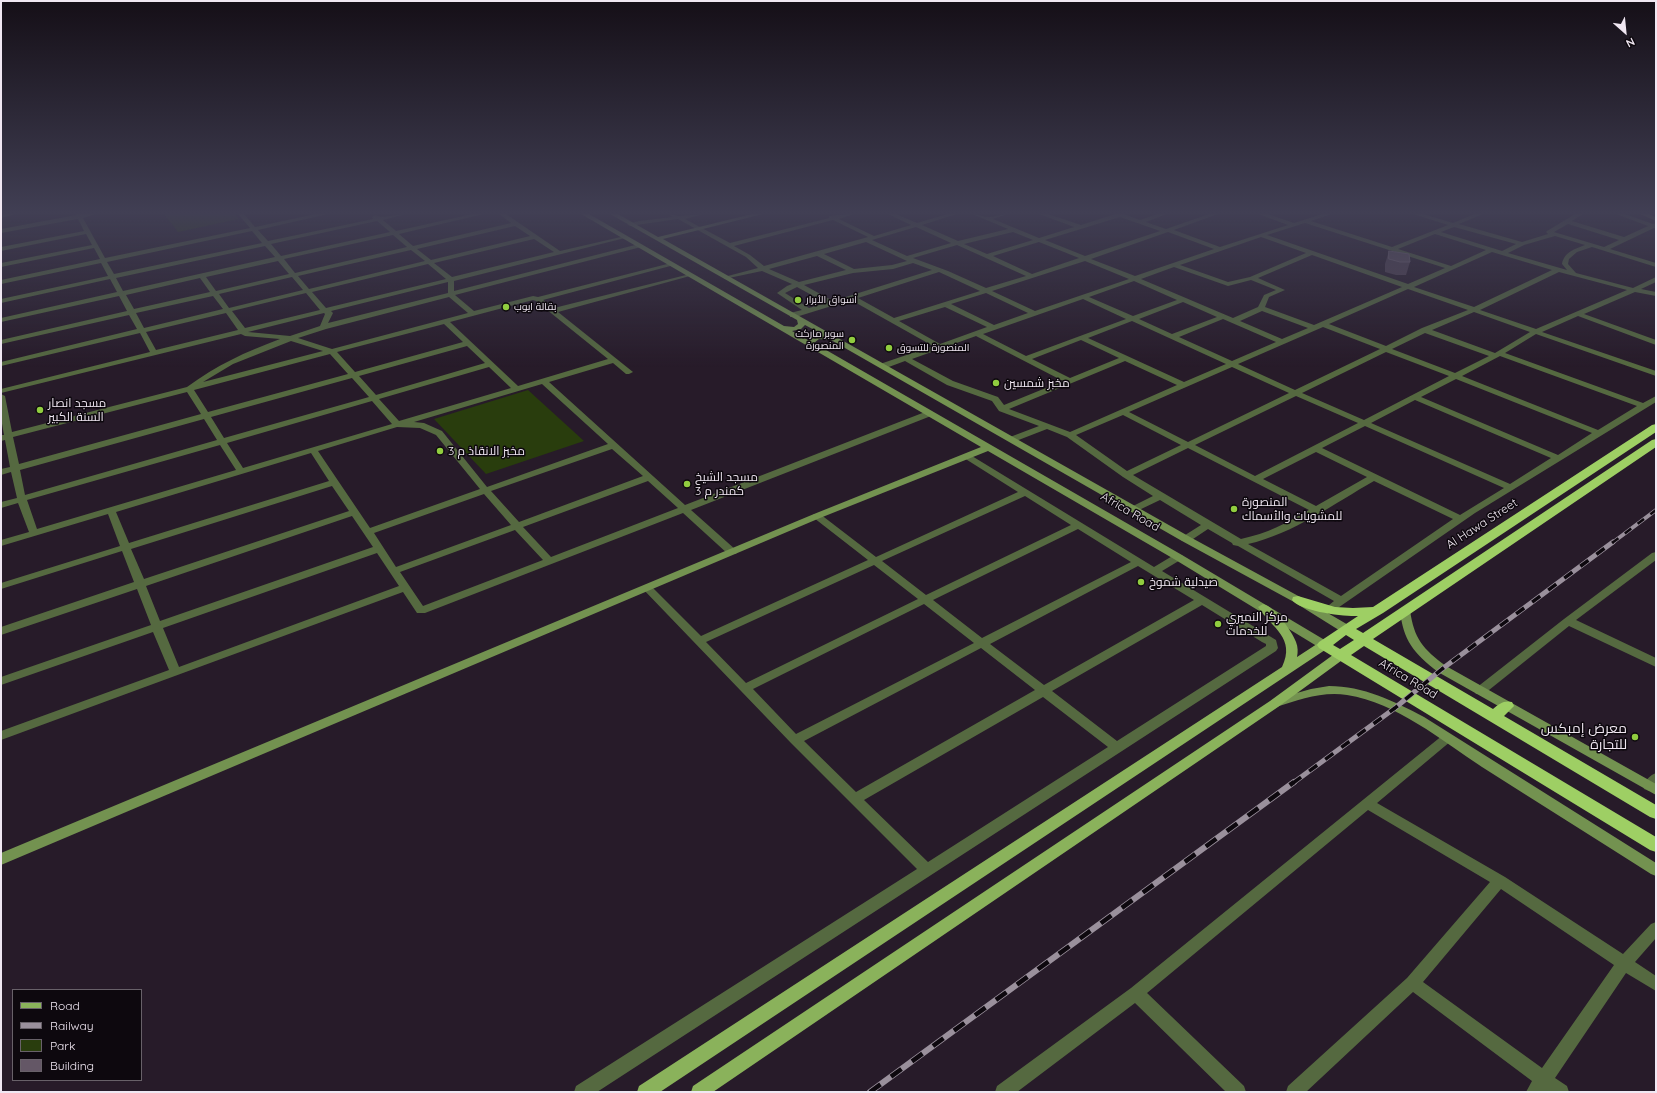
<!DOCTYPE html>
<meta charset="utf-8">
<style>
body{margin:0}
#map{position:relative;width:1657px;height:1093px;overflow:hidden;background:#271b29;font-family:Quicksand,sans-serif}
canvas{display:block}
.frame{position:absolute;inset:0;border:2px solid #f0e7f2;pointer-events:none}
.legend{position:absolute;left:12px;top:989px;width:130px;height:92px;box-sizing:border-box;background:#0d080e;border:1px solid #686169;margin:0;padding:5px 7px;list-style:none;font-size:12px;color:#f0e7f2}
.legend li{display:flex;align-items:center;gap:8px;height:20px}
.legend b{width:20px;border:1px solid #686169}
.north{position:absolute;left:1605px;top:12px;width:40px;height:40px;-webkit-text-stroke:3px #0d080e;paint-order:stroke;rotate:153deg;font-size:11px;font-weight:700;line-height:16px;text-align:center;color:#f0e7f2}
.north::after{content:'';display:block;margin:auto;width:14px;height:18px;background:#f0e7f2;clip-path:polygon(50% 0,100% 100%,50% 72%,0 100%)}
</style>
<div id="map">
<canvas width="1657" height="1093"></canvas>
<div class="frame"></div>
<ul class="legend">
<li><b style="height:5px;background:#8ab25b"></b>Road</li>
<li><b style="height:5px;background:#9a909c"></b>Railway</li>
<li><b style="height:11px;background:#293d0d"></b>Park</li>
<li><b style="height:11px;background:#645766"></b>Building</li>
</ul>
<div class="north">N</div>
</div>
<script>
const ctx = document.querySelector('canvas').getContext('2d');
ctx.lineJoin = 'round';
function fill(path, color) {
  ctx.fillStyle = color;
  ctx.fill(path, 'evenodd');
}
function stroke(path, color, width, dash) {
  ctx.strokeStyle = color;
  ctx.lineWidth = width;
  ctx.lineCap = dash ? 'butt' : 'round';
  ctx.setLineDash(dash || []);
  ctx.stroke(path);
}
function label(font, color, halo, rows, align = 'center') {
  ctx.font = font + ' Quicksand,Cairo,sans-serif';
  ctx.lineWidth = 3;
  ctx.setLineDash([]);
  ctx.textBaseline = 'middle';
  ctx.strokeStyle = halo;
  ctx.fillStyle = color;
  for (const [text, x, y, turn = 0] of rows) {
    ctx.save();
    ctx.translate(x, y);
    ctx.rotate((+turn || 0) * Math.PI / 180);
    ctx.textAlign = isNaN(turn) ? turn : align;
    if (halo) ctx.strokeText(text, 0, 0);
    ctx.fillText(text, 0, 0);
    ctx.restore();
  }
}
fill(new Path2D(`
 M164,214H235L239,219L178,232Z
 M528,390L584,441L486,474L434,419Z`), '#293d0d');
fill(new Path2D(`
 M1,214H16L1,218Z
 M75,214H96L83,218L105,258L250,228L238,214H244L255,227L315,214H328L258,230L268,241L373,219L372,217L375,215C383,219 396,214 406,214L383,220L396,231L472,214H484L399,234L413,246L511,223L499,214H506L560,251L625,236V238L454,281V291L639,244L641,245V247L455,295L474,311L533,296L538,297L671,263L674,265L543,300L554,308L690,274V276L558,312L633,372L629,374H626L613,363L549,382L685,505L925,412L928,411L932,414L931,416L691,510L736,550L737,552L736,554H728L683,513L425,613H417L403,592L1,740V731L169,670L153,632L1,685V677L151,625L137,589L1,635V627L134,582L122,551L1,589V583L120,546L108,514L1,546V540L29,532L18,503L1,508V502L17,498L11,472L1,475V469L10,467L5,440L1,441V435H4L1,418V394L5,396L12,432L187,387C217,365 245,352 280,339L245,336L241,334L1,393V389L150,352L140,333L1,366V362L137,329L129,315L1,344V340L127,311L119,296L1,322V318L117,292L110,279L1,303V299L108,276L101,263L1,284V280L100,259L94,248L1,267V263L92,245L86,234L1,251V247L84,231L78,219L1,233V229L76,215ZM377,221L390,232L281,256L271,244ZM515,226L530,236L431,260L417,249ZM252,231L262,243L114,274L107,262ZM393,235L407,247L295,273L284,259ZM534,239L554,252L452,277L434,263ZM265,246L275,257L123,291L116,278ZM411,250L425,261L309,289L298,276ZM278,261L289,274L216,291L206,277ZM428,264L446,279L326,308L312,292ZM292,277L303,290L229,308L219,294ZM200,278L210,292L134,309L126,295ZM448,282V293L328,323L333,313L331,311ZM306,293L320,310L245,328L232,311ZM213,296L223,309L144,328L136,313ZM449,297L468,313L332,349L298,338L326,329ZM533,300L536,301L608,359L518,386L450,322ZM226,313L238,330L156,350L146,332ZM324,313L325,314L320,326L290,336L248,332ZM444,324L463,342L355,372L337,352ZM291,341L323,351L203,382L233,364ZM467,346L485,363L376,395L359,376ZM330,354L348,374L208,412L194,390ZM489,367L511,388L399,421L379,399ZM352,378L369,397L224,438L211,417ZM542,384L608,444L487,487L442,431L424,423L414,422ZM187,392L201,414L19,464L13,437ZM372,401L392,424L243,468L227,443ZM204,419L217,440L25,495L20,470ZM397,427L420,428L436,435L480,489L370,528L318,451ZM220,445L236,470L37,529L27,500ZM612,449L643,476L519,522L491,491ZM311,453L329,481L129,543L116,512ZM648,481L678,508L551,557L523,527ZM332,486L349,511L144,579L131,549ZM484,494L511,525L396,567L374,533ZM352,516L373,547L160,621L146,586ZM515,530L543,560L423,606L400,572ZM377,553L399,586L179,667L163,628Z
 M669,214L679,216L704,214L685,219L730,243L829,218V216C837,215 845,214 854,214L839,219L874,236L911,225L888,214H896L917,223L947,214H957L922,225L958,241L1008,229L972,214C978,214 983,217 988,217C994,217 1001,214 1008,214L993,219L1039,238L1074,227L1039,214H1048L1081,225L1115,214H1124L1140,220L1157,214H1167L1146,222L1166,229L1209,214H1218L1174,230L1220,247L1288,225L1258,214H1268L1294,223L1322,214H1332L1311,221L1392,247L1448,225L1413,214H1423L1453,223L1474,214H1483L1459,224L1522,242L1548,234L1546,232L1547,231L1575,214H1583L1572,221L1624,237L1648,226L1616,214H1625L1653,224L1656,223V229L1654,228L1610,249L1656,263V267L1592,247L1577,252L1569,259L1568,264L1576,273L1633,288L1656,277V282L1641,289L1656,292V296L1635,292L1584,314L1656,340V345L1578,316L1542,332L1656,371V376L1536,334L1505,353L1643,403L1656,396V402L1475,513L1332,612L1328,613L1323,610L1334,601L1238,546L1233,545L1232,543L1208,529L1190,541H1182L1181,539L1182,537L1201,525L1160,500L1137,511H1131L1129,509L1131,507L1153,496L1123,477L1067,437L1047,429L1016,441H1010L1009,439L1010,437L1039,426L999,411L992,401L947,385L905,361L886,368H880V364L933,346L851,300L796,317H790V313L802,310L777,293L787,286L792,284L762,271L724,279V277L758,268L746,257L678,219L630,226L627,224L639,221L672,217ZM1120,217L1160,231L1085,256L1045,240ZM833,220L868,237L764,266L750,255L734,246ZM1305,223L1445,268L1408,284L1267,235ZM1568,224L1619,240L1604,247L1554,232ZM916,227L951,243L907,256L872,240ZM1454,227L1516,244L1502,251L1441,232ZM1013,232L1033,240L987,254L964,244ZM1168,232L1214,249L1135,276L1091,259ZM1435,234L1486,250L1451,266L1398,249ZM1555,236L1585,245C1575,249 1564,252 1562,264L1567,270L1508,253L1524,245ZM1261,237L1306,253L1250,277L1228,282L1180,265ZM866,242L907,261L892,265L854,269L824,254ZM1039,242L1079,258L1032,274L993,256ZM957,245L1026,276L986,288L948,271L913,258ZM1492,252L1552,270L1474,307L1414,287ZM1312,255L1402,287L1314,325L1265,307L1269,297L1285,290L1258,278ZM817,256L846,270L799,282L769,269ZM1085,261L1129,279L1035,311L992,291ZM913,263L932,270L833,301L804,285L853,273L893,269ZM1174,267L1228,286L1251,280L1276,290L1264,295L1258,307L1233,318L1141,279ZM939,272L980,291L894,318L858,298ZM1559,272L1627,290L1536,329L1480,310ZM1134,281L1177,300L1133,316L1089,297ZM797,287L826,303L809,308L785,293ZM1408,289L1468,310L1422,328L1386,346L1329,324ZM986,293L1028,313L994,325L951,304ZM1083,299L1126,319L1026,356L983,334ZM1183,302L1217,317L1172,334L1139,319ZM945,307L987,327L940,344L899,321ZM1262,311L1308,328L1282,339L1240,321ZM1474,312L1530,332L1495,353L1432,330ZM1223,319L1276,342L1232,361L1179,337ZM1132,321L1226,364L1184,382L1088,338ZM1323,327L1380,349L1295,390L1238,364ZM1425,333L1489,356L1455,373L1392,349ZM976,336L1063,381L1004,405L998,397L953,381L912,359ZM1081,340L1119,358L1070,378L1032,359ZM1386,352L1449,376L1364,420L1302,393ZM1500,356L1637,406L1598,430L1462,376ZM1125,361L1177,385L1070,432L1009,409ZM1232,367L1289,393L1188,442L1129,412ZM1456,379L1592,433L1558,455L1421,397ZM1296,396L1358,423L1255,476L1195,445ZM1415,400L1551,458L1510,484L1371,423ZM1123,415L1181,445L1127,471L1076,435ZM1365,426L1504,488L1460,515L1322,448ZM1188,448L1309,510C1285,524 1268,533 1241,539L1133,475ZM1316,452L1367,477L1316,506L1263,479ZM1374,481L1453,519L1341,596L1248,544C1293,534 1335,503 1374,481Z
 M967,453L1154,567L1174,555H1182L1183,557L1182,559L1162,571L1276,640L1278,648L1276,651L597,1092H574L576,1086L917,869L791,743L642,588L643,586H651L701,636L868,560L814,518L812,516L814,514H820L876,557L1018,492L964,458L963,456ZM1025,496L1071,525L926,595L882,561ZM1078,529L1131,562L982,638L933,600ZM874,565L918,599L746,683L706,642ZM1138,566L1194,600L1044,685L990,644ZM924,604L974,643L796,734L753,689ZM1202,605L1262,642L1266,644V646L1117,741L1052,691ZM981,648L1035,690L856,792L804,741ZM1043,697L1108,747L928,862L864,800Z
 M1656,552V560L1576,620L1656,658V667L1569,626L1484,694H1476L1474,691L1476,688L1564,619L1652,553Z
 M1447,734L1451,735L1453,738L1451,741L1377,803L1505,877L1623,954L1651,924L1656,922V938L1635,962L1656,976V991L1626,973L1555,1078L1567,1086L1569,1092L1546,1091L1526,1092L1532,1081L1413,992L1306,1092H1286L1288,1086L1407,978L1490,882L1368,810L1147,993L1244,1086L1246,1092H1226L1135,1003L1017,1092H995L997,1086L1131,988L1443,735ZM1501,889L1614,965L1542,1068L1423,982Z
 M1656,773V787L1649,791L1644,789L1643,786C1646,780 1650,775 1656,773Z`), '#556940');
fill(new Path2D(`
 M581,214H589L784,326L794,327L798,324L797,320L610,214H618L658,237L752,214H763L663,239L1190,537L1302,598L1350,626L1352,629L1350,632H1342L1294,602L1182,541L831,340L819,339L814,343L1182,555L1328,642L1330,645L1328,648H1320L1174,559L988,451L820,518L1,865V853L814,514L981,447ZM805,325L822,334L813,336L808,340L792,331L801,329Z
 M1640,214H1649L1656,217V221Z
 M1405,607L1410,610C1414,639 1423,649 1446,666L1656,784V795L1438,672C1414,653 1403,641 1400,610Z
 M1329,686C1363,686 1394,701 1424,717L1656,863V876L1651,874C1595,838 1538,803 1482,767C1441,740 1397,703 1347,695C1322,691 1299,700 1276,707L1272,706L1270,703L1272,700L1311,689Z`), '#739250');
fill(new Path2D(`
 M1263,604C1274,606 1292,631 1296,642C1298,647 1298,652 1297,657L1320,642H1328L1330,645L1328,648L660,1092H637L639,1086L1282,667C1296,638 1272,628 1258,607Z
 M1341,651L1345,652L1347,655L1345,658L1278,707L713,1092H691L693,1086L1270,701L1337,652Z`), '#8ab25b');
fill(new Path2D(`
 M1656,424V432L1383,613L1356,629L1363,633L1652,440L1656,439V447L1373,639L1493,709C1499,704 1504,700 1512,702L1514,706L1504,716L1656,805V819L1650,817L1364,646L1351,655L1656,837V852L1650,850L1319,648L1317,645L1319,642L1358,616C1345,617 1299,611 1292,600L1293,597L1298,596L1335,607L1353,608L1373,607L1652,425ZM1346,635L1354,640L1340,649L1333,645Z`), '#9ecf64');
const railFar2 = new Path2D(`
 M1612,543L1656,510`);
const railFar1 = new Path2D(`
 M1293,783L1395,708L1442,669L1613,542`);
const rail = new Path2D(`
 M870,1092L1294,782`);
stroke(railFar2, '#9a909c', 4);
stroke(railFar1, '#9a909c', 5);
stroke(rail, '#9a909c', 6);
stroke(railFar2, '#0d080e', 2.5, [8]);
stroke(railFar1, '#0d080e', 3.5, [10]);
stroke(rail, '#0d080e', 4.5, [13]);
fill(new Path2D(`
 M1389,251L1410,262L1406,275H1396L1385,272V264Z`), '#534555');
const building = new Path2D(`
 M1389,251L1409,254L1410,262H1400L1389,259Z`);
fill(building, '#645766');
stroke(building, '#7a6d7c', 1);
const sky = ctx.createLinearGradient(0, 0, 0, 367);
sky.addColorStop(0, '#150f17');
sky.addColorStop(0.58, '#413f54');
sky.addColorStop(1, '#413f5400');
ctx.fillStyle = sky;
ctx.fillRect(0, 0, 1657, 367);
for (const [x, y, r, color] of [
 [798,300,4,"#91cd3f"],
 [506,307,4,"#91cd3f"],
 [852,340,4,"#91cd3f"],
 [889,348,4,"#91cd3f"],
 [996,383,4,"#91cd3f"],
 [40,410,4,"#91cd3f"],
 [440,451,4,"#91cd3f"],
 [687,484,4,"#91cd3f"],
 [1234,509,4,"#91cd3f"],
 [1141,582,4,"#91cd3f"],
 [1218,624,4,"#91cd3f"],
 [1635,737,4,"#91cd3f"]
]) {
  const dot = new Path2D();
  dot.arc(x, y, r, 0, 2 * Math.PI);
  ctx.fillStyle = color;
  ctx.fill(dot);
  stroke(dot, '#0d080e', 1.5);
}
label('10px', '#f0e7f2', '#0d080e', [
 ["أسواق الأبرار",806,300],
 ["بقالة ايوب",514,307],
 ["سوبر ماركت",844,334,"right"],
 ["المنصورة",844,346,"right"],
 ["المنصورة للتسوق",897,348]
], 'left');
label('12px', '#f0e7f2', '#0d080e', [
 ["مخبز شمسين",1004,383],
 ["مسجد انصار",48,403],
 ["السنة الكبير",48,417],
 ["مخبز الانقاذ م 3",448,451],
 ["مسجد الشيخ",695,477],
 ["كمندر م 3",695,491],
 ["المنصورة",1242,502],
 ["للمشويات والأسماك",1242,516],
 ["صيدلية شموخ",1149,582],
 ["مركز النميري",1226,617],
 ["للخدمات",1226,631]
], 'left');
label('12px', '#f0e7f2', '#0d080e', [
 ["Africa Road",1130,512,30],
 ["Al Hawa Street",1482,524,-33],
 ["Africa Road",1408,679,31]
]);
label('14px', '#f0e7f2', '#0d080e', [
 ["معرض إمبكس",1627,729],
 ["للتجارة",1627,745]
], 'right');
</script>
